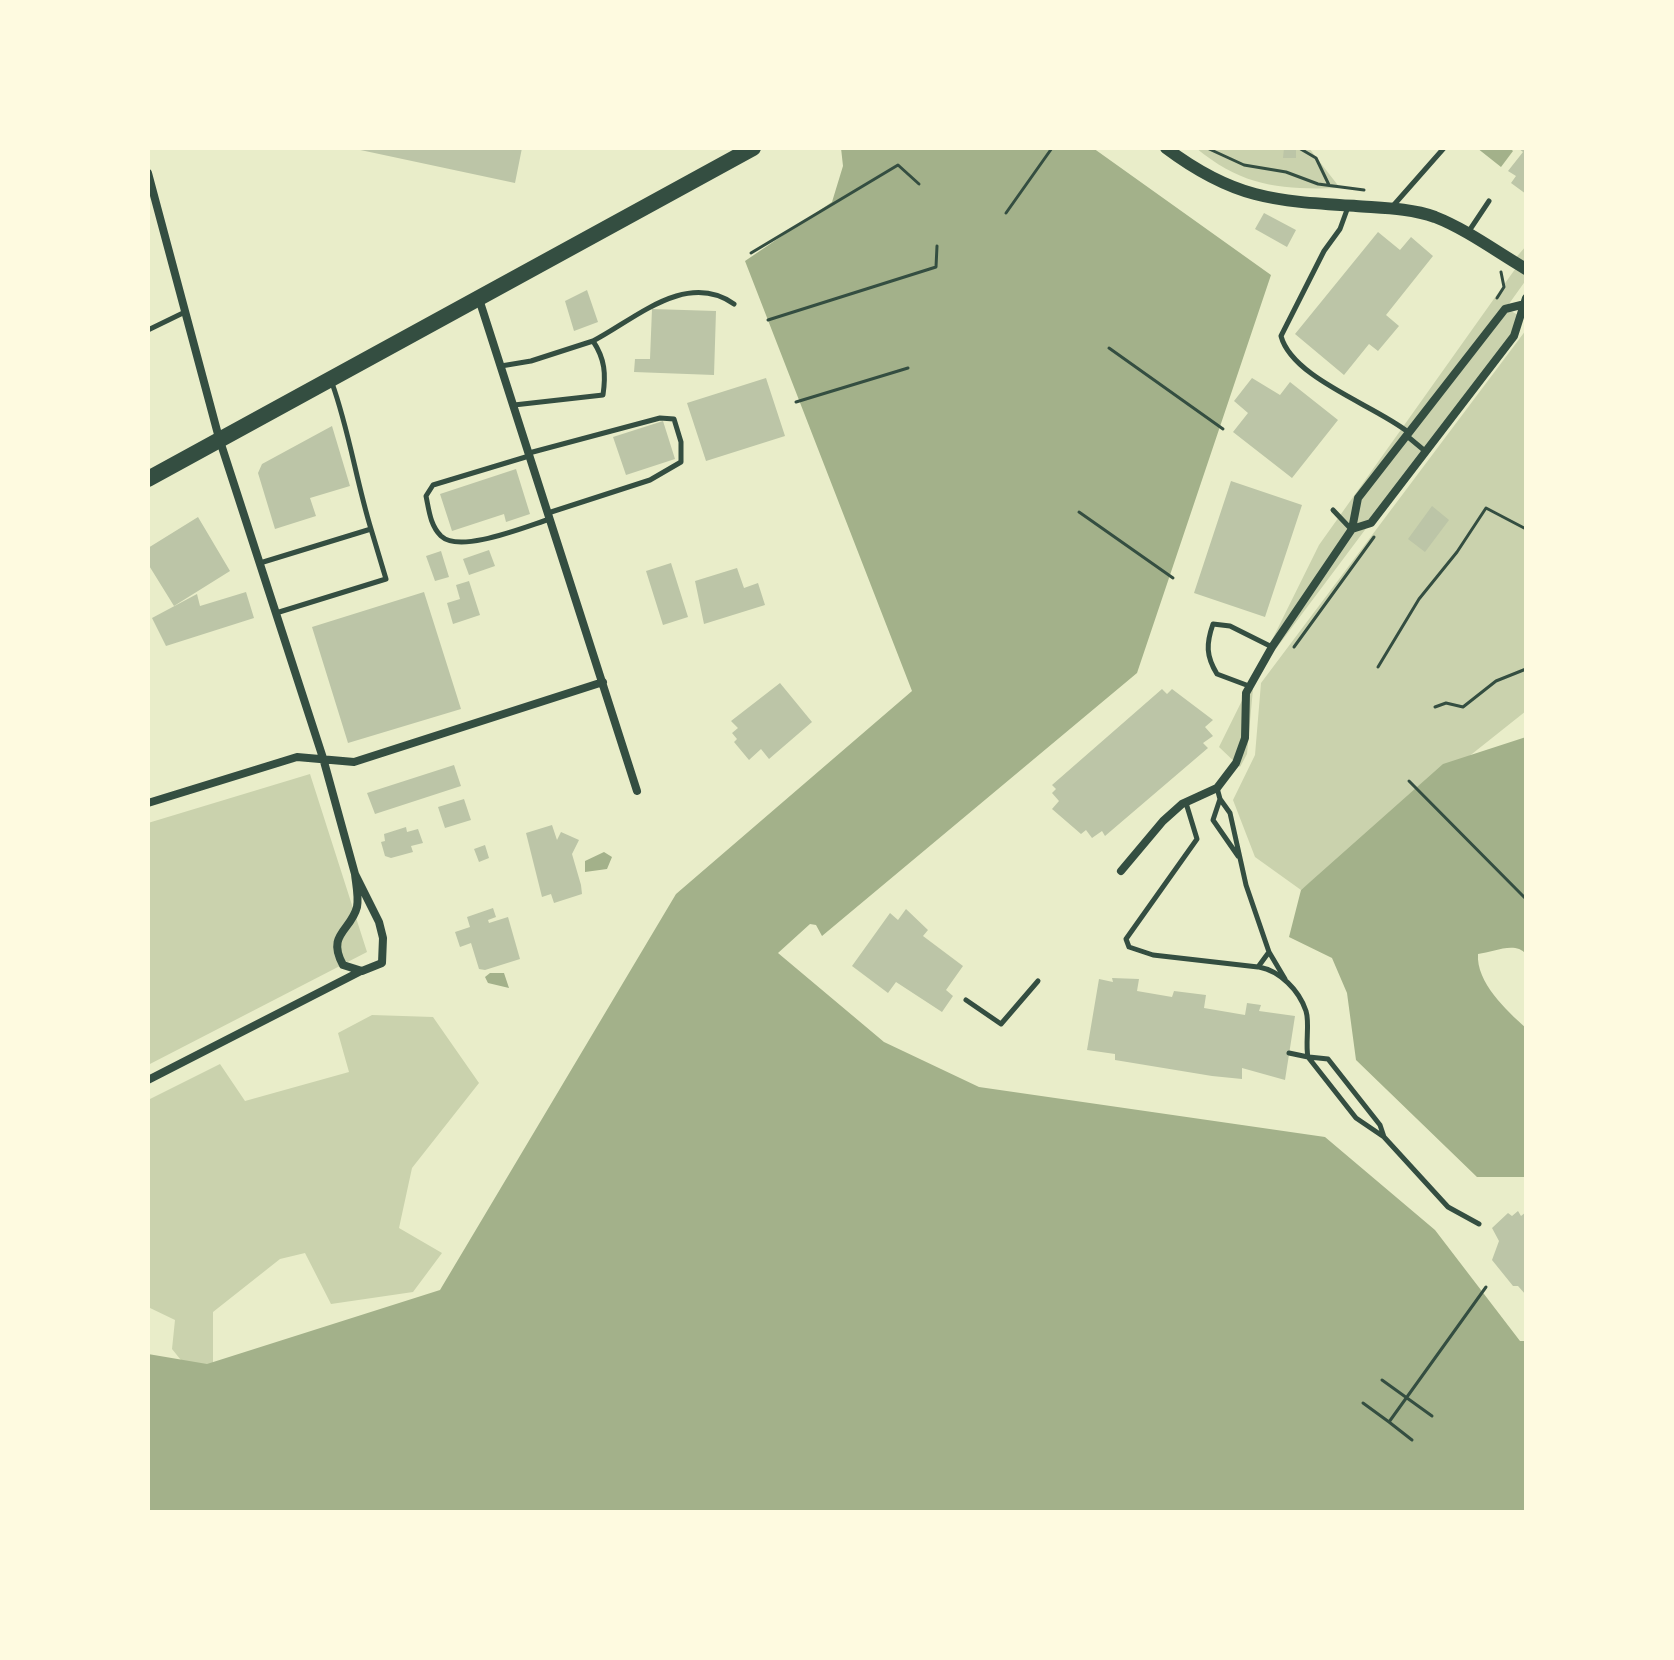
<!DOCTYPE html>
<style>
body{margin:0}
#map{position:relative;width:1674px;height:1660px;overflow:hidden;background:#e9edc9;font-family:Rubik,sans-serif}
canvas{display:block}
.frame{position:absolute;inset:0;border:150px solid #fefae0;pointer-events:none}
</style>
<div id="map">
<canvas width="1674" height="1660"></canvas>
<div class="frame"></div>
</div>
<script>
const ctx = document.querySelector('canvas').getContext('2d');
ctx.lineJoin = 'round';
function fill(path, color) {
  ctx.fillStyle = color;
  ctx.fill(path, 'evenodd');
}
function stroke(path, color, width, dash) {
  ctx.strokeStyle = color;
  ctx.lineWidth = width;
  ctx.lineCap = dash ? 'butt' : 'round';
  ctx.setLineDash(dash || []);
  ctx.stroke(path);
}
fill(new Path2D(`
 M1196,148H1309L1340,188C1282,190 1243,187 1196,148Z
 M1526,246V280L1506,308L1523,318L1526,315L1254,678L1247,754L1240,767L1219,747L1319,545L1518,265L1513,261Z
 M1526,330V711L1301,890L1255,857L1233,800L1255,755L1261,683Z
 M310,774L367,952L148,1065V823Z
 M372,1015L433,1017L479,1083L412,1168L399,1228L442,1253L413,1292L331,1304L305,1253L280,1259L213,1312V1373L193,1375L172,1349L175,1320L148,1307V1100L220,1064L245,1101L349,1072L338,1033Z`), '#cad2ad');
fill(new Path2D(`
 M841,148H1093L1271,275L1137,673L822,936L816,925L810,924L778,953L884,1042L979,1087L1325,1137L1435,1230L1520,1341H1526V1512H148V1354L207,1364L440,1290L676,894L912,691L745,261L832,202L843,166Z
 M1477,148H1510L1513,151L1501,167Z
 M1526,737V954C1515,941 1494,952 1478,954C1476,982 1506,1010 1526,1028V1177H1477L1356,1060L1347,993L1332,958L1289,937L1301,890L1443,764Z
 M604,852L612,857L607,869L585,872V861Z
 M490,973H504L509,988L488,983L485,977Z`), '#a3b18a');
fill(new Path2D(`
 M351,148H522L515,183Z
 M1284,148L1296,149V158H1283Z
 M1518,148H1526V194L1511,183L1516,176L1508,171L1523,152Z
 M1264,213L1296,230L1287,247L1255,229Z
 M1378,232L1400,250L1411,237L1433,256L1386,315L1399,326L1378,351L1369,344L1344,375L1295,334Z
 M587,290L598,322L574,331L565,301Z
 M652,309L716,311L714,375L634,372L635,359H650Z
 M766,378L785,436L706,461L687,403Z
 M1252,378L1280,395L1290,382L1338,420L1292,478L1233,432L1248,413L1234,401Z
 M663,421L675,459L626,475L613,437Z
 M332,426L350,486L310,498L316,516L275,529L258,473L262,464Z
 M516,469L530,514L506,522L504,514L452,531L440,494Z
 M1231,481L1302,505L1265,617L1194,593Z
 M1432,506L1449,520L1425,552L1408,539Z
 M198,517L230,571L174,606L148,564V548Z
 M489,550L495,566L469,575L463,559Z
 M441,551L449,577L435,581L426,556Z
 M671,563L688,617L663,625L646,571Z
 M737,568L744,588L758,583L765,605L704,624L695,581Z
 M469,581L480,615L453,624L447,603L460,599L456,585Z
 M246,592L254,618L166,646L152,618L197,594L200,606Z
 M424,592L461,709L348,743L312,627Z
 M780,683L812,722L769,759L761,749L749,760L734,742L737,739L732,733L738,728L731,721Z
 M1162,689L1167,694L1172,689L1213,720L1205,727L1213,736L1203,743L1208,748L1105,836L1102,831L1092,838L1086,830L1081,834L1052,809L1059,801L1052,793L1056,789L1052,785Z
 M454,765L461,786L375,814L367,793Z
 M464,799L471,820L445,828L438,807Z
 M552,825L557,840L561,832L579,840L572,854L581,885L582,894L554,903L551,894L542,897L526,833Z
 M406,827L407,832L418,829L423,843L411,846L413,852L391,858L385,856L381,842L385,841L384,834Z
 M485,845L489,858L479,862L474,849Z
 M493,908L496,917L488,920L489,923L508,917L520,959L485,970L479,969L471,943L460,947L455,932L470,927L467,917Z
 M906,909L928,930L923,936L963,966L946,990L953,996L942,1012L896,982L888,993L852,966L890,913L898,920Z
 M1112,978L1139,979L1137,991L1172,997L1174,991L1206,995L1204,1008L1245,1015L1247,1003L1261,1005L1259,1011L1295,1016L1285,1080L1242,1068V1079L1212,1076L1115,1060V1054L1087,1050L1099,979L1113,982Z
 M1518,1211L1521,1216L1526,1212V1295L1518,1286H1513L1492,1260L1499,1241L1492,1228L1508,1213L1512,1216Z`), '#bcc5a7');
stroke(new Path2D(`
 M1207,148L1244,165L1286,172L1318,184L1364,190
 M1270,148H1283
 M1299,148L1316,158L1329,185
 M1006,213L1052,148
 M751,253L898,165L919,184
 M1497,298L1504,287L1501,272
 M768,320L936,267L937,246
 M1109,348L1223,429
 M796,402L908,368
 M1079,512L1173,578
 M1294,647L1374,537
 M1378,667L1419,599L1457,552L1486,508L1526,529
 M1435,707L1446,703L1463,707L1496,681L1526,669
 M1409,781L1526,899
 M1382,1380L1432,1416
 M1363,1403L1389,1422
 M1412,1440L1389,1422L1486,1287`), '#344e41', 3);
stroke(new Path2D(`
 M1348,207L1340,229L1324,251L1281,336C1292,378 1374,405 1408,432
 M1392,207L1444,148
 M1469,231L1489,201
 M148,330L185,312
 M593,341C634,320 686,270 734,304
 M501,366L531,361L593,341C605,359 606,374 603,395L514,405
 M332,383C349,430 356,480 371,529
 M1407,436L1425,451
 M529,453L660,418L674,419L681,442V462L650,480L548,513
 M529,456L433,485L426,496C429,510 430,525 441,536C460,554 527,526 550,519
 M1333,510L1351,529
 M260,563L371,529L386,579L276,613
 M1249,686L1217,674C1206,656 1206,644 1213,624L1230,626L1272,647
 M1220,799L1213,820L1238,856
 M1186,803L1197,839L1126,939L1129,947L1153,955L1258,967L1269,952L1246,885L1230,813L1220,799L1217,788
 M1269,952L1285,979
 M1259,967C1280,971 1299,990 1306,1011C1310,1024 1305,1043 1308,1057L1289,1053
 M966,1000L1001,1024L1038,981
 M1308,1057L1356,1118L1384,1137L1448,1207L1479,1224
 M1309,1057L1328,1059L1380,1125L1384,1137`), '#344e41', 5);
stroke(new Path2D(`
 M148,173L219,438L323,758L355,874L379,922L383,938L382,963L362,971L343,965C326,934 351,931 357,907C359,897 356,884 355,874
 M479,299L637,791
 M1352,529L1371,523L1514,336L1526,298
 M148,803L297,757L354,762L603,682
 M1121,871L1163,821L1182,804L1217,788L1236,763L1245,738L1246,693L1272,647L1352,529L1358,498L1505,309L1521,305
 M148,1080L361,971`), '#344e41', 8);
stroke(new Path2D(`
 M1166,148C1234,199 1274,201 1356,206C1381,208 1410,208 1435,217C1466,229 1497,252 1526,269`), '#344e41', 12);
stroke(new Path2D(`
 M148,479L753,148`), '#344e41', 16);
</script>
